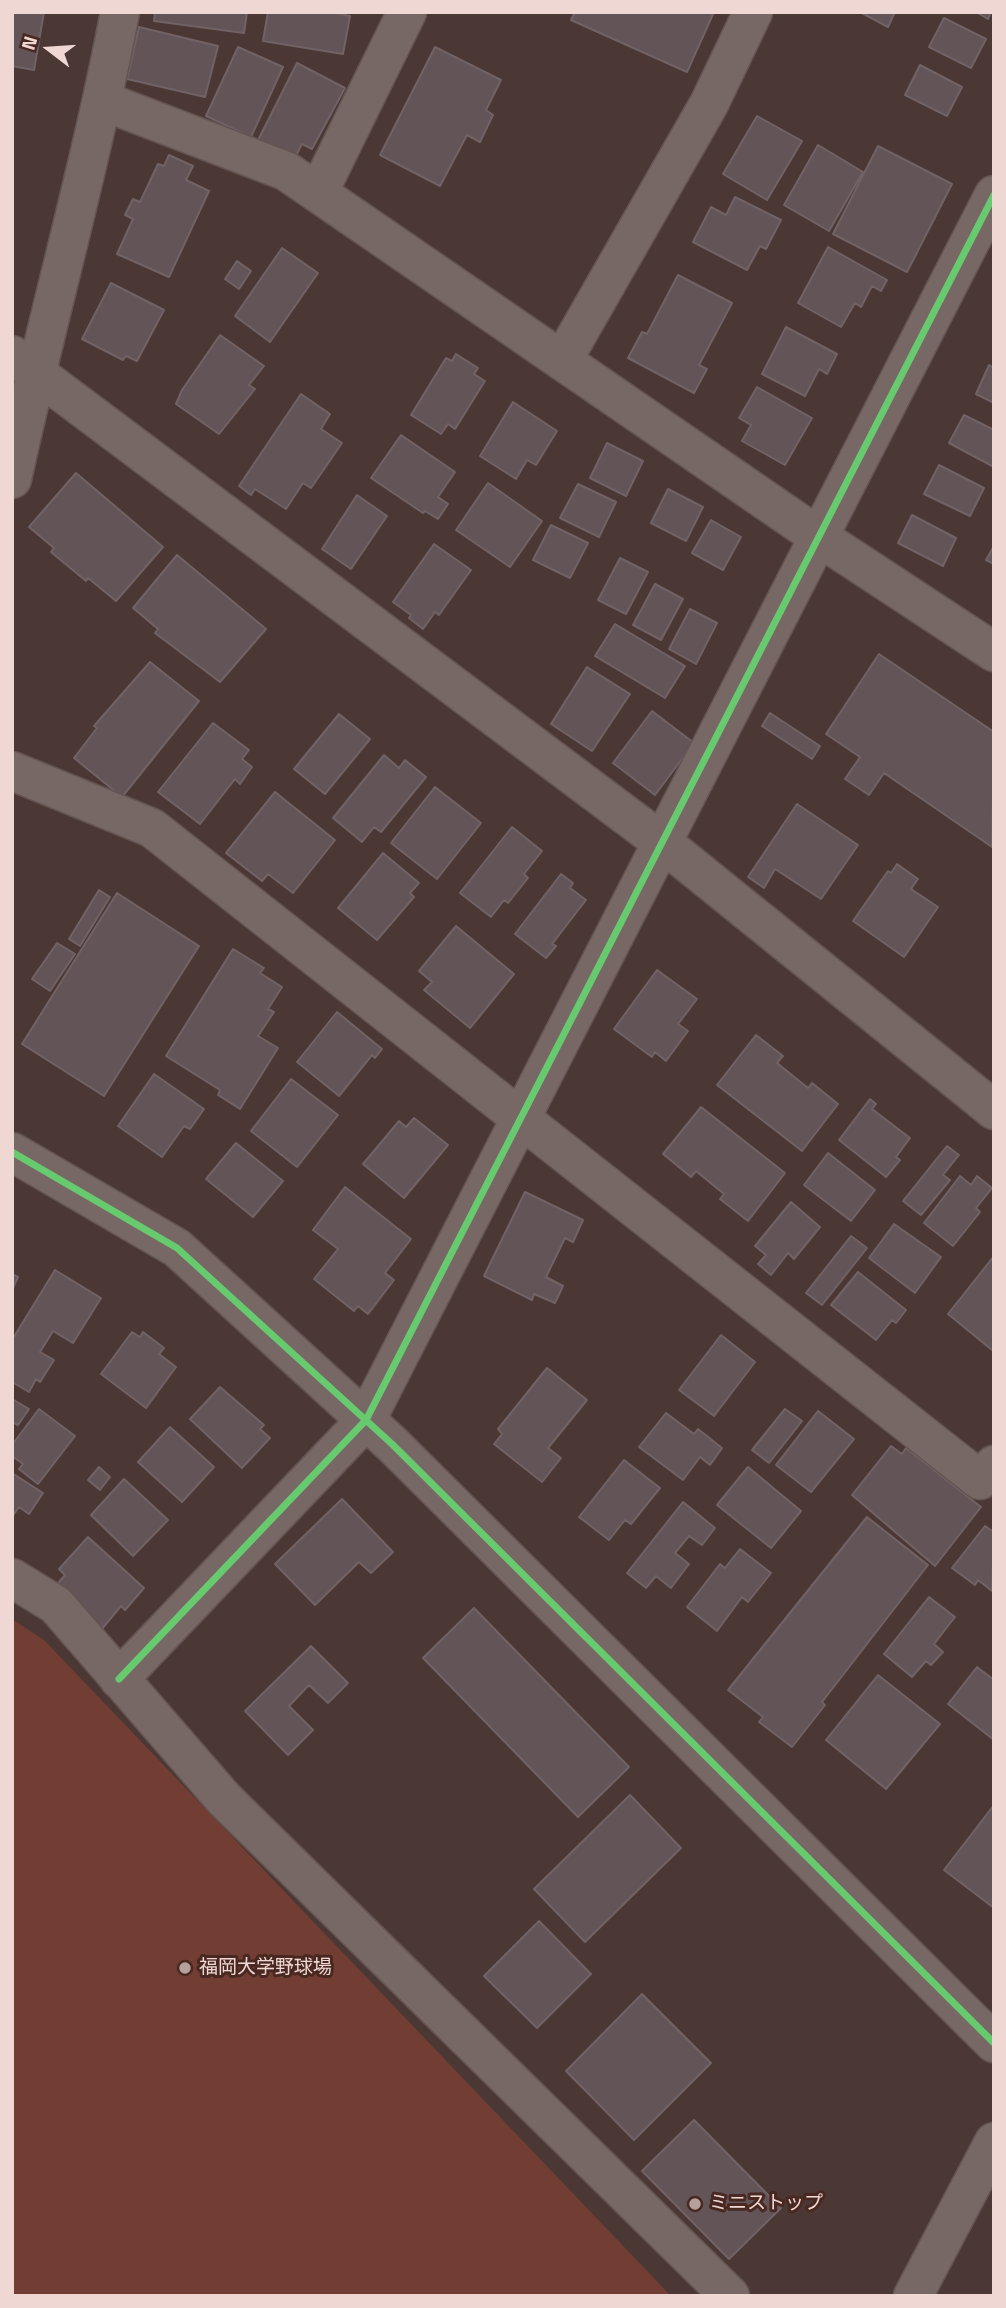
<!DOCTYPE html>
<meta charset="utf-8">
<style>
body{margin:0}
#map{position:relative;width:1006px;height:2308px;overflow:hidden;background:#4b3835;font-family:"Titillium Web",sans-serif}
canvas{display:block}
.frame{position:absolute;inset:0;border:14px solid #efd8d3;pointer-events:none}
.north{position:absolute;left:14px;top:14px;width:70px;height:70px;-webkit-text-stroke:5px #492821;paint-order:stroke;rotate:287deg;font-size:19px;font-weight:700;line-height:28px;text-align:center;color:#efd8d3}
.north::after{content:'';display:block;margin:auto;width:24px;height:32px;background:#efd8d3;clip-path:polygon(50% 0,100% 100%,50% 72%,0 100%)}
</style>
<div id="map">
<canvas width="1006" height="2308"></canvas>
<div class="frame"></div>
<div class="north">N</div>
</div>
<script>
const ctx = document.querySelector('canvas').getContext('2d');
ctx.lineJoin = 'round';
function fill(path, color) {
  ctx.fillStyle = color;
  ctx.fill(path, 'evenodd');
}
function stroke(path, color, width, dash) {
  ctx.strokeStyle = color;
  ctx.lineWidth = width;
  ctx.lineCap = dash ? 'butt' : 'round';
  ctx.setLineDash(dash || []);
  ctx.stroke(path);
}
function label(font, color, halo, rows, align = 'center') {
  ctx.font = font + ' "Titillium Web","Noto Sans JP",sans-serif';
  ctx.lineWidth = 6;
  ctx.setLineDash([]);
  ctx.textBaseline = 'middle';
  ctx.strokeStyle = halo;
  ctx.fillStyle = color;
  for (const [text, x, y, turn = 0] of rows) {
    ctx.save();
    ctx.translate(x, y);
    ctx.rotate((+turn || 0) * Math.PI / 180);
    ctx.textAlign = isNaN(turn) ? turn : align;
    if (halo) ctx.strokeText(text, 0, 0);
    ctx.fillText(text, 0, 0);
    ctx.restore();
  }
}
fill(new Path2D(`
 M12,1619L44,1640L671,2296H12Z`), '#723e33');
const building = new Path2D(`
 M12,12H44L34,70L12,66Z
 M155,12H247L244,33L154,21Z
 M268,12H331L350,16L343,54L263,41Z
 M575,12H714L687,72L571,20Z
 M860,12H895L888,27Z
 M976,12H991L988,19Z
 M944,18L986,39L971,68L929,47Z
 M139,27L218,46L205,97L127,79Z
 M238,47L283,67L251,137L206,116Z
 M435,47L501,80L486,110L493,115L480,142L467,135L440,186L380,155Z
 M297,63L345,88L312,149L302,144L290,167L254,148Z
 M920,65L962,87L947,116L905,95Z
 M757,116L802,141L767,200L723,174Z
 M818,145L863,172L829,231L784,205Z
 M878,146L952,184L907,272L833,234Z
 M169,155L193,166L186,180L209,191L169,277L117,254L133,219L125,215L133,199L140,202L158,164L164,166Z
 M735,197L781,220L766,249L760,246L747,270L693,242L711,207L726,215Z
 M828,247L887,280L881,291L872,286L861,307L855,303L841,327L798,303Z
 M282,248L318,273L270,342L235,316Z
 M237,261L251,271L239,289L225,279Z
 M678,275L732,303L699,365L707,369L694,393L628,358L642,332L647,334Z
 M111,283L164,310L137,361L126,356L123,360L82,339Z
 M786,327L837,354L827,374L819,369L805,396L762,374Z
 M220,335L264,366L249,385L255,389L219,434L176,404L182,390Z
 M456,354L478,368L474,374L485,381L455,429L448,424L441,434L411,415L446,358L452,361Z
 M989,365L994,368V403L976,394Z
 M757,387L812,418L785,465L742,441L751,425L739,418Z
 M301,394L330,414L321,429L342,443L311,488L303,483L286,509L255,489L251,495L239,486Z
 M513,402L557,431L536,465L527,460L516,479L480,456Z
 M964,415L994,430V467L949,443Z
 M401,435L455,472L438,497L448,504L438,519L425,511L423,513L371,478Z
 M607,443L643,461L626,496L590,478Z
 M939,465L984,488L970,516L924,494Z
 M76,473L163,547L116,601L88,578L86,581L51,552L54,548L29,527Z
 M488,483L542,521L510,567L456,530Z
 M578,484L616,502L599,537L560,518Z
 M668,489L703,507L686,541L651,523Z
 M357,495L387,516L351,569L322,549Z
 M912,515L956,538L943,566L898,543Z
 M711,520L741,537L723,570L692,553Z
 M551,525L588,543L570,578L533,560Z
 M434,544L471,570L439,615L435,612L423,629L409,618L411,615L393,602Z
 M994,546V564L986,560Z
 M177,555L266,629L220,682L155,633L158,629L133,608Z
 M620,558L648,572L626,614L598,600Z
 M655,584L683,599L661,640L633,625Z
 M690,609L717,623L696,664L669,649Z
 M615,624L685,666L665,698L595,656Z
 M879,654L994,732L992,847L884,773L869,795L845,779L860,757L826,734Z
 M150,662L199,701L122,797L74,758L97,728L94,726Z
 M587,667L630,694L592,751L551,724Z
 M652,711L694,743L655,795L613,763Z
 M770,713L820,746L812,759L762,726Z
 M339,714L370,739L325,794L294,769Z
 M213,723L249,750L242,759L252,767L240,784L235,779L200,824L158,792Z
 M384,755L399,768L405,760L426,777L381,832L374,827L362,842L333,818Z
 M435,787L481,823L437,879L391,843Z
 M275,792L335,840L293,893L268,874L262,881L226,853Z
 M797,804L858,845L821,899L775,869L764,888L748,877Z
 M512,827L542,851L524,874L528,878L508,903L504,900L491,917L460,893Z
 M383,853L419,883L410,893L414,897L377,940L338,908Z
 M897,864L918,879L911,889L938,907L904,957L853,921L888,871L891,873Z
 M561,874L573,883L570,888L586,900L552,944L556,946L546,958L515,934Z
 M99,890L110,897L80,946L69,939Z
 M117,893L199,946L104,1096L22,1044Z
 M456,926L514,974L470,1028L424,990L432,982L419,971Z
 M57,943L75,954L50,991L32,979Z
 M233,949L264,968L260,973L282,987L268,1009L274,1012L258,1036L278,1048L240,1109L218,1095L220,1090L166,1056Z
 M657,970L697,999L678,1024L688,1031L666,1061L655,1052L652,1057L614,1029Z
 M337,1012L382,1049L375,1058L372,1055L339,1096L297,1062Z
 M756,1035L783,1056L777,1063L808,1088L812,1083L838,1104L802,1151L717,1085Z
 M154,1074L204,1109L190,1129L184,1126L162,1157L118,1126Z
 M291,1079L338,1115L297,1167L251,1131Z
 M870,1099L876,1104L872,1109L910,1138L896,1157L900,1160L886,1177L839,1140Z
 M701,1107L785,1173L748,1221L720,1199L724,1194L696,1171L691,1177L663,1154Z
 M414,1118L448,1145L404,1198L363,1164L399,1121L406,1127Z
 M236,1143L283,1181L253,1217L206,1179Z
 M947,1146L959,1155L943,1175L950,1180L921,1215L903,1201Z
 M828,1153L875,1190L851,1221L804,1185Z
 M960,1176L971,1185L977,1176L992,1188L976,1208L980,1212L953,1246L924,1223Z
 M345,1187L411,1239L385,1273L394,1280L368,1314L358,1306L354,1311L314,1279L338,1249L313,1230Z
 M525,1192L583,1220L573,1242L565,1238L546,1277L563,1286L555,1303L534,1294L532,1300L484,1276Z
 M791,1202L820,1227L794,1259L788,1253L771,1275L758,1264L766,1255L755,1246Z
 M894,1224L941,1257L915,1293L869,1258Z
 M851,1236L867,1248L822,1305L806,1293Z
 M994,1256V1348L992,1350L948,1314Z
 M55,1270L101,1298L73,1343L53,1331L40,1352L54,1360L40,1382L36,1379L29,1392L12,1382V1340Z
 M858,1272L906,1310L896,1323L892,1320L876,1340L831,1305Z
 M12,1274L18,1277L12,1290Z
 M132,1332L140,1337L143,1332L164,1348L159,1354L176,1367L146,1408L101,1374Z
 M721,1335L755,1362L714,1416L679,1390Z
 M547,1368L587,1400L548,1448L561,1458L542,1482L494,1444L502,1434L498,1429Z
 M220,1387L264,1425L260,1429L270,1438L242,1468L190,1419Z
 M12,1399L29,1409L18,1425L12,1422Z
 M39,1409L75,1436L38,1484L19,1469L23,1464L12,1456V1445Z
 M785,1409L802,1421L769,1463L752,1450Z
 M818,1411L854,1439L811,1492L776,1465Z
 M666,1413L694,1434L698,1429L722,1448L710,1465L700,1457L683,1480L639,1447Z
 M170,1427L214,1467L182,1502L138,1462Z
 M891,1446L902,1454L906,1448L981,1507L935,1566L852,1495Z
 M624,1460L660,1488L631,1524L625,1520L609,1540L579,1517Z
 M99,1467L110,1477L100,1490L88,1480Z
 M748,1467L801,1511L771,1548L717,1505Z
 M12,1473L43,1493L29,1514L19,1507L12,1517Z
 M124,1479L168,1520L133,1556L91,1515Z
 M342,1499L393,1552L371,1573L359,1562L315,1605L275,1564Z
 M683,1502L715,1528L702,1545L689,1536L675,1553L689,1564L671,1588L656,1576L646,1588L627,1573Z
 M867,1517L928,1565L822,1702L825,1705L792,1747L759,1722L763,1717L728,1690Z
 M985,1526L994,1532L992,1591L978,1580L975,1585L952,1568Z
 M88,1537L144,1588L125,1610L121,1606L101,1630L54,1588L65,1575L59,1569Z
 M740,1549L771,1573L748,1602L742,1597L717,1631L687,1607L720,1564L725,1568Z
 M929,1597L955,1617L934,1644L943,1652L931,1665L926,1661L912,1677L884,1654Z
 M474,1608L629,1767L578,1817L423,1658Z
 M311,1646L348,1683L328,1703L309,1685L289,1706L313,1730L288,1755L245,1711Z
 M977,1667L994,1680V1740L948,1704Z
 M878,1675L940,1724L886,1789L826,1740Z
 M630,1795L681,1848L585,1942L534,1889Z
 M994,1805V1908L944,1870Z
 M539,1921L591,1974L537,2028L484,1976Z
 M642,1994L711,2063L634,2140L566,2071Z
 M694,2120L781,2208L729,2259L642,2171Z`);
fill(building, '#625457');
stroke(building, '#716266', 2);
const minor = new Path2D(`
 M103,101L286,171L819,537L994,652
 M318,193L407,12
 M12,355L663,843L994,1110
 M562,361L709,104L753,12
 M12,479C46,323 90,169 120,12
 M12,771L152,828L980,1480L994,1465
 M12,1578L56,1605L224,1799L730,2296
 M119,1679L366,1420L994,195`);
const tertiary = new Path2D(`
 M12,1152L177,1248L392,1444L994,2043
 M913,2296L994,2142`);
stroke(minor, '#655552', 41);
stroke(tertiary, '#655552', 41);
stroke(minor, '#776866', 38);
stroke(tertiary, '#776866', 38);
stroke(new Path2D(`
 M12,1152L177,1248L392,1444L994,2043
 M119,1679L366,1420L994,195`), '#67ca6e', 7);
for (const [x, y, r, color] of [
 [185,1968,7,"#b6a09c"],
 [695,2204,7,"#b6a09c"]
]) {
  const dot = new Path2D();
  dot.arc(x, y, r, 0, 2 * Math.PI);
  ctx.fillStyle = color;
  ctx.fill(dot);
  stroke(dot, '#492821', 2.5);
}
label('19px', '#efd8d3', '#492821', [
 ["福岡大学野球場",199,1968],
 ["ミニストップ",709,2204]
], 'left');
</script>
